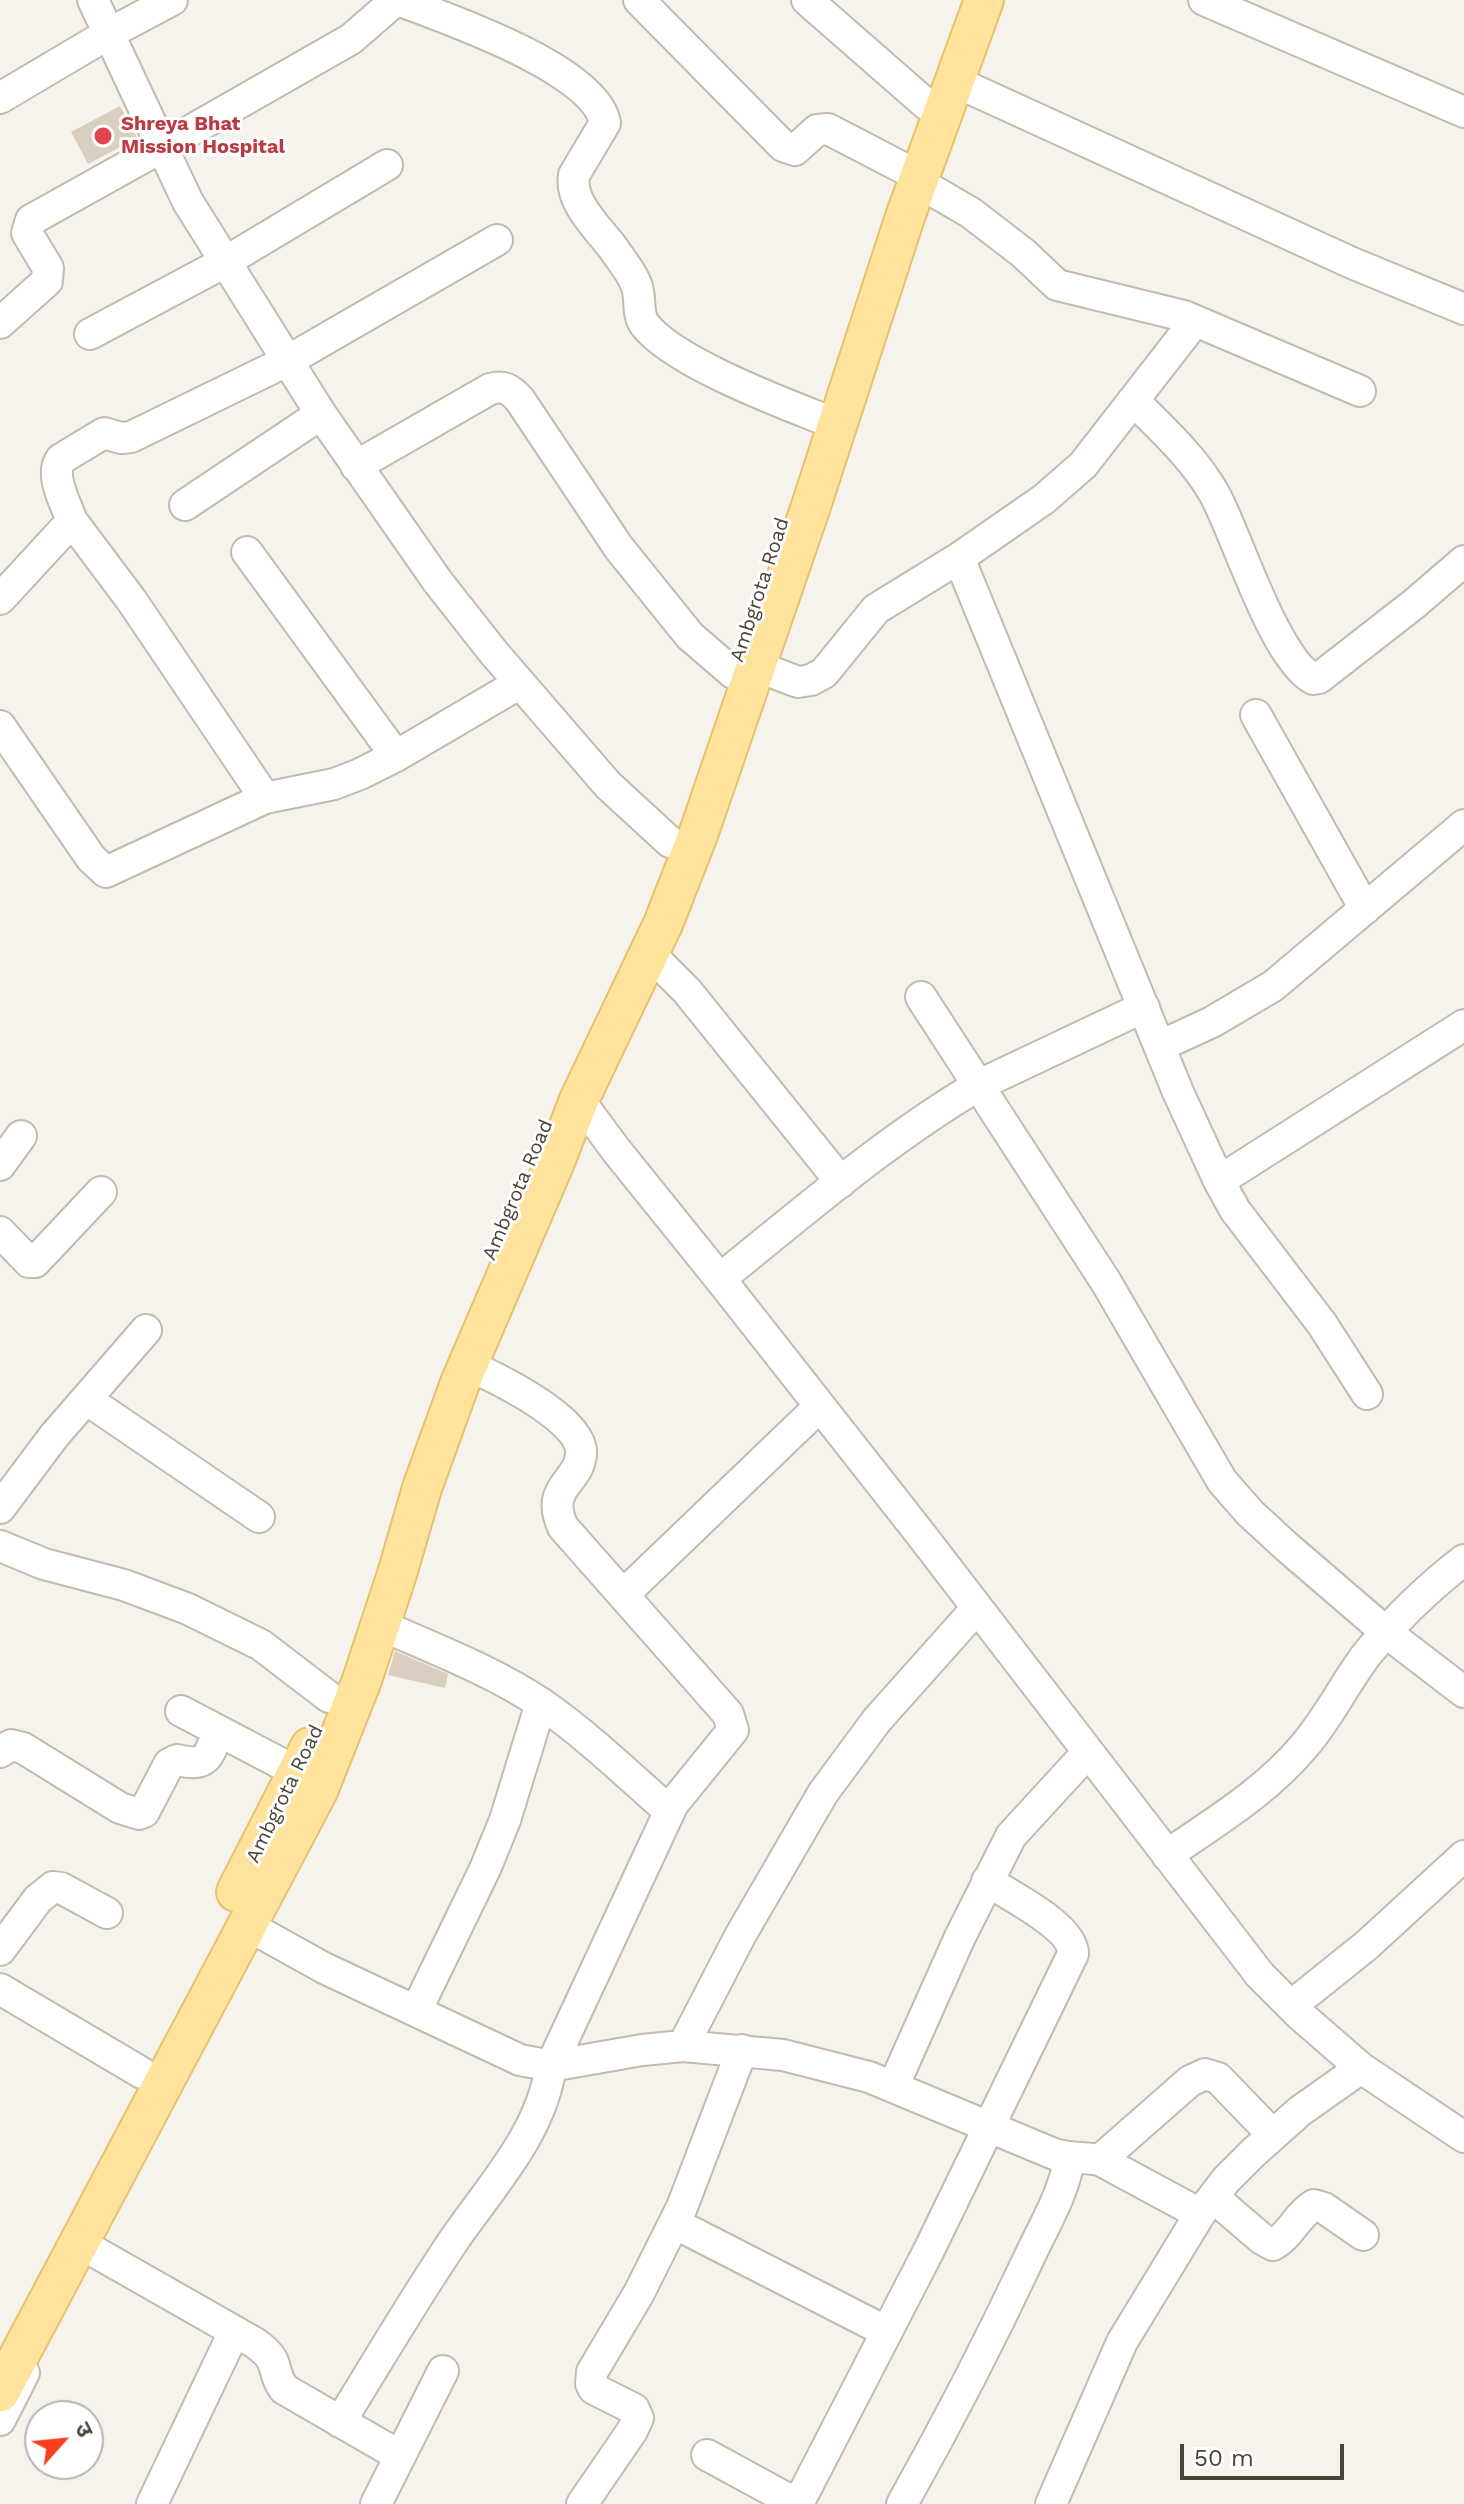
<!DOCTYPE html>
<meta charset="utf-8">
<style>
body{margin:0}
#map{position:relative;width:1464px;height:2504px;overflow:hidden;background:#f6f3ec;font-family:"Work Sans","Noto Sans Devanagari",sans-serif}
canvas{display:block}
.north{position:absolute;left:24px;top:2400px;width:80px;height:80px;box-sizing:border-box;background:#fff;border:2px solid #b7b4b0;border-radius:50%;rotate:63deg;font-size:22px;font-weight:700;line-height:32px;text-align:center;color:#4b4439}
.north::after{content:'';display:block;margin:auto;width:28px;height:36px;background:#fc3f1d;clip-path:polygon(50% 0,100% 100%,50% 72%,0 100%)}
.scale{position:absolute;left:1180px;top:2444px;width:164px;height:36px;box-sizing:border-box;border:4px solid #4b4439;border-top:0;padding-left:10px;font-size:24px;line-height:28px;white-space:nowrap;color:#4b4439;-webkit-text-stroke:6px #fff;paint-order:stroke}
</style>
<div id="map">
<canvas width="1464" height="2504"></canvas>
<div class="north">उ</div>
<div class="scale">50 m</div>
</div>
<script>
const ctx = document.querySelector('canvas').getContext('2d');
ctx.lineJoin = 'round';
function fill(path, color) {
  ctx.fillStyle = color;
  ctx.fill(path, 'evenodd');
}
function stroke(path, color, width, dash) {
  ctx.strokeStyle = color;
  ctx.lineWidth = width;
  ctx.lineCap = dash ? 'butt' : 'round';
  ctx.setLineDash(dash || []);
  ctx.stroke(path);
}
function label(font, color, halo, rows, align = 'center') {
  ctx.font = font + ' "Work Sans",sans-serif';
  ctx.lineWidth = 6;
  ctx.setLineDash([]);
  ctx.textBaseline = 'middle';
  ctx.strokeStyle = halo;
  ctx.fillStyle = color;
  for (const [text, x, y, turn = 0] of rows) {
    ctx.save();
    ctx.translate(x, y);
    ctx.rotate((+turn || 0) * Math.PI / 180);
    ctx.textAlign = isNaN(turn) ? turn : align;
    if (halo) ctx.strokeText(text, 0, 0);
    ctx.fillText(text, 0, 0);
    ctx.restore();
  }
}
fill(new Path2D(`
 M120,106L137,138L88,164L71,132Z
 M395,1651L448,1674L445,1688L388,1675Z`), '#d8cfc1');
const minor = new Path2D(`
 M396,0L351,39L162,147L188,202L321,414L438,582L494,653L608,785L670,842
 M398,0C445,18 596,69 605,123L574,175C569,202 598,228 613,248C621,260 631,271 636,284C642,298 636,313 645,325C673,361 775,400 818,417
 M639,0L783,146L795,150L817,130L828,129L903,168
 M807,0L926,104
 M1204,0L1464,112
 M954,81L1352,263L1464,309
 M0,98L108,34L172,0
 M918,182L971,213L1023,253L1057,285L1184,316L1360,391
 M0,323L47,281L48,268L27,233L31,220L162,147L93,0
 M90,334L225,262L387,165
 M1134,401C1163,430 1195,459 1215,495C1238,538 1274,657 1313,679L1319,678L1414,604L1464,561
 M356,466L490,389C504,385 510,389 520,400L619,548L690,636L733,673
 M185,505L321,414
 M72,521C66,504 49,475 61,459L104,433L121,438L131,437L289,360L497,240
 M247,552L396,756
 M959,558L1178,1092L1219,1181L1235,1210L1322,1324L1367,1394
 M0,599L72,521L132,601L265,798
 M756,666L798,682L811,680L824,673L876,609L959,558L1044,499L1083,465L1195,321
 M1256,715L1365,909
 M0,726L91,858L106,872L265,798L334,784L360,774L396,756L520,683
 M649,953L687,991L841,1182
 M921,997L1106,1282L1222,1481L1250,1513L1287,1547L1387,1633L1464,1692
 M1160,1046L1212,1022L1273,986L1464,825
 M579,1100L616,1150L724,1284L919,1532L1260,1975L1300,2015L1361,2068L1464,2137
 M0,1165L21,1136
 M1219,1181L1464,1025
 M0,1232L29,1262H35L101,1192
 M720,1279C804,1211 886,1140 979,1085L1144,1007
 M86,1399L259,1517
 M0,1508L54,1436L146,1330
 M0,1546L44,1564L124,1585L188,1609L261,1645L329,1697
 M623,1595L819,1407
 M392,1630C442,1652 496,1673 542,1704C587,1735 628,1775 669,1811
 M181,1711L299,1773
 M0,1752L11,1745L23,1748L120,1808L139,1814L144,1812L169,1764L177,1760C209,1767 207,1757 219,1731
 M1167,1855C1215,1822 1267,1791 1305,1745C1329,1717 1345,1683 1367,1654C1395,1620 1430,1586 1464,1560
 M261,1933L324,1968L520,2060L551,2066L642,2050L683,2046L783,2055L869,2077L1054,2154C1070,2159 1084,2157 1100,2160L1200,2214
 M0,1950L38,1899L53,1887L61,1888L107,1913
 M0,1989L142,2073
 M1291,2006L1367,1945L1464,1856
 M416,2011L485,1869L505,1820L541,1703
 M683,2046L740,1936L823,1793L877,1720L977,1608
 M893,2087L960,1937L1011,1836L1088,1752
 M1100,2160L1190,2081L1205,2074L1218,2078L1273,2135
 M1213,2197L1262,2239L1273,2245C1290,2236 1297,2215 1314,2205L1324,2208L1363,2235
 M674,2223L887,2332
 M90,2249L255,2343C283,2363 269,2368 284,2389L400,2456
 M0,2420L24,2373
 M340,2422C378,2361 414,2299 454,2240C491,2186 541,2134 551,2066L673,1804L733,1730L728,1714L563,1527C544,1486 580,1483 581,1453C583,1421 504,1382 479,1370
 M707,2455L797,2504
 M152,2504L234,2332
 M376,2504L443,2371
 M582,2504L632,2431L638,2418L634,2409L594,2389L591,2384L592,2372L639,2293L682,2207L742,2050
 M798,2504L928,2252L1073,1954C1074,1927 1009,1895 987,1881
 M902,2504C947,2424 989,2343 1028,2260C1043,2227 1064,2194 1069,2159
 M1051,2504L1122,2342L1200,2214L1226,2180L1254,2152L1300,2111L1361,2068`);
const major = new Path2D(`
 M236,1892L310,1747
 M0,2392L318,1791L362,1680L397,1574L422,1488L460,1383L555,1162L579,1100L663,924L699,832L810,509L905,217L984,0`);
stroke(minor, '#c2bbae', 34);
stroke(major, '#e6c16a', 42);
stroke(minor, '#fff', 30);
stroke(major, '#ffe39c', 38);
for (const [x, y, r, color] of [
 [103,136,10,"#e0444e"]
]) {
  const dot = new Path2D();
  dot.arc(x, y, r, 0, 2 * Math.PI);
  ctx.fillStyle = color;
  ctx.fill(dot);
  stroke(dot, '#fff', 3);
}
label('bold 20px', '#be3a42', '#fff', [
 ["Shreya Bhat",121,124],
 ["Mission Hospital",121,147]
], 'left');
label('20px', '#4b4439', '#fff', [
 ["Ambgrota Road",760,590,-72],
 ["Ambgrota Road",518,1190,-67],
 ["Ambgrota Road",285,1794,-64]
]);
</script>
